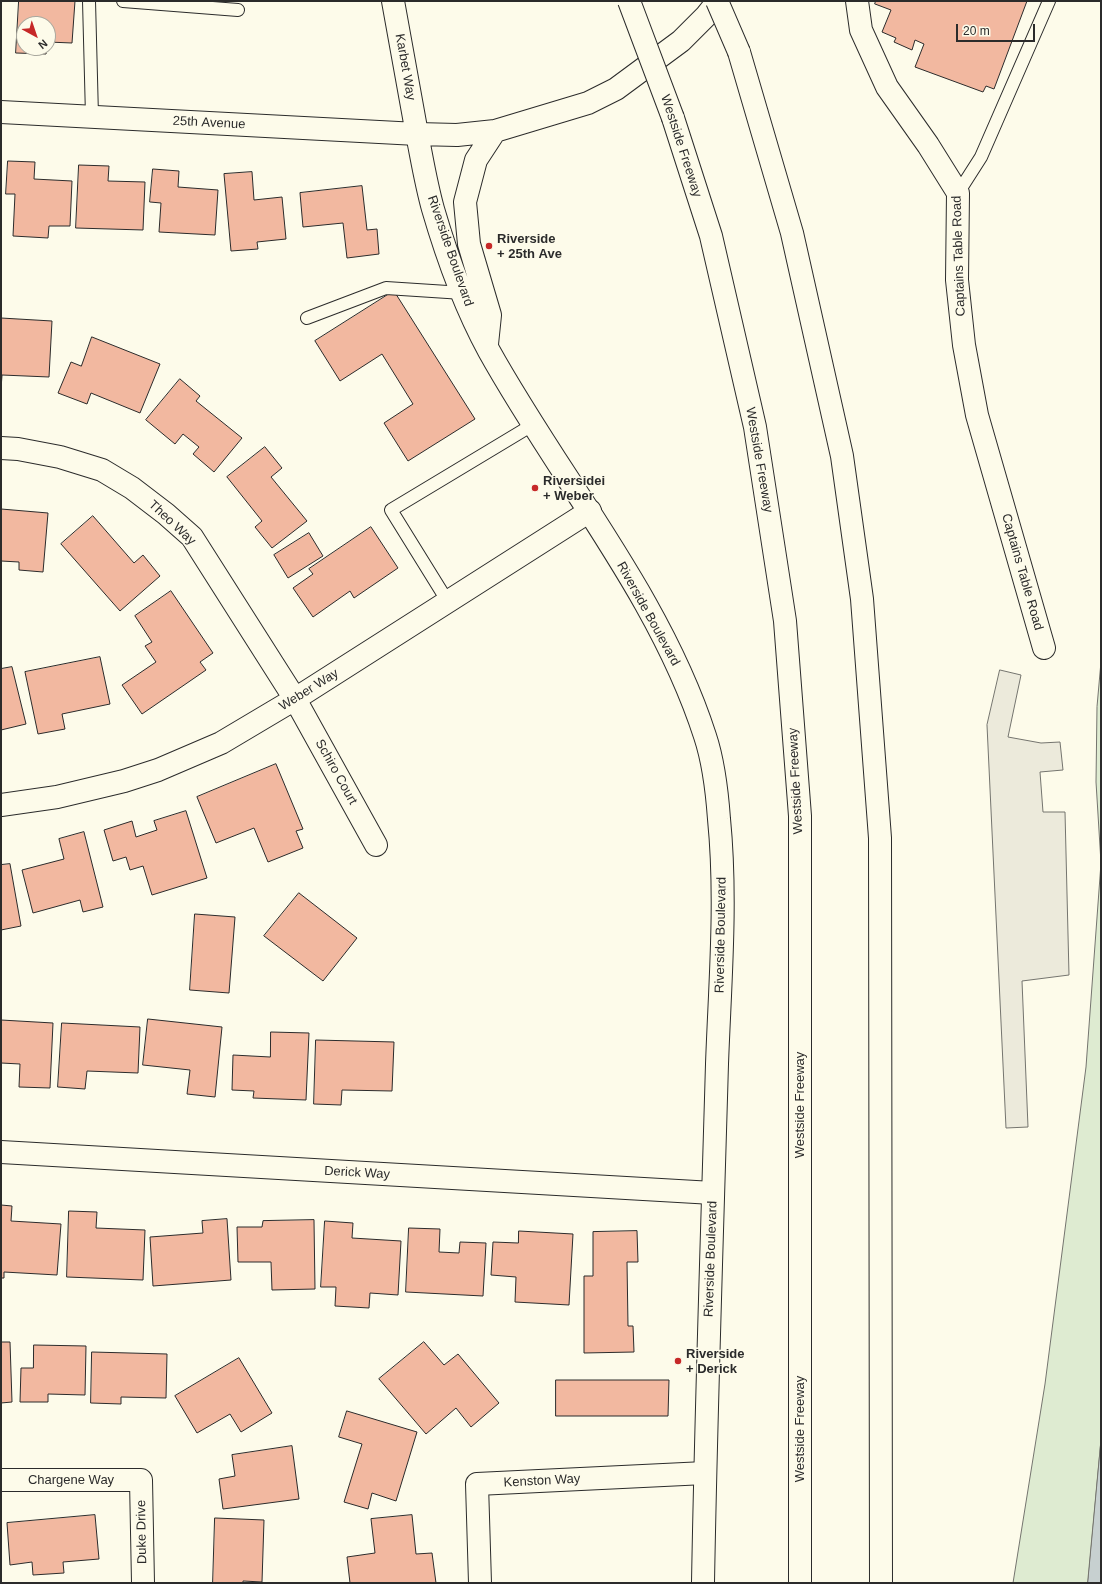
<!DOCTYPE html>
<style>
body{margin:0}
#map{position:relative;width:1102px;height:1584px;overflow:hidden;background:#fdfbea;font-family:Arial,sans-serif}
canvas{display:block}
.frame{position:absolute;inset:0;border:2px solid #2b2b2b;pointer-events:none}
.north{position:absolute;left:16px;top:16px;width:40px;height:40px;box-sizing:border-box;background:#fdfbea;border:1px solid #a9a89e;border-radius:50%;rotate:140deg;font-size:11px;font-weight:700;line-height:16px;text-align:center;color:#2b2b2b}
.north::after{content:'';display:block;margin:auto;width:14px;height:18px;background:#c62828;clip-path:polygon(50% 0,100% 100%,50% 72%,0 100%)}
.scale{position:absolute;left:956px;top:24px;width:79px;height:18px;box-sizing:border-box;border:2px solid #2b2b2b;border-top:0;padding-left:5px;font-size:12px;line-height:14px;white-space:nowrap;color:#2b2b2b;-webkit-text-stroke:3px #fdfbea;paint-order:stroke}
</style>
<div id="map">
<canvas width="1102" height="1584"></canvas>
<div class="frame"></div>
<div class="north">N</div>
<div class="scale">20 m</div>
</div>
<script>
const ctx = document.querySelector('canvas').getContext('2d');
ctx.lineJoin = 'round';
function fill(path, color) {
  ctx.fillStyle = color;
  ctx.fill(path, 'evenodd');
}
function stroke(path, color, width, dash) {
  ctx.strokeStyle = color;
  ctx.lineWidth = width;
  ctx.lineCap = dash ? 'butt' : 'round';
  ctx.setLineDash(dash || []);
  ctx.stroke(path);
}
function label(font, color, halo, rows, align = 'center') {
  ctx.font = font + ' Arial,sans-serif';
  ctx.lineWidth = 3;
  ctx.setLineDash([]);
  ctx.textBaseline = 'middle';
  ctx.strokeStyle = halo;
  ctx.fillStyle = color;
  for (const [text, x, y, turn = 0] of rows) {
    ctx.save();
    ctx.translate(x, y);
    ctx.rotate((+turn || 0) * Math.PI / 180);
    ctx.textAlign = isNaN(turn) ? turn : align;
    if (halo) ctx.strokeText(text, 0, 0);
    ctx.fillText(text, 0, 0);
    ctx.restore();
  }
}
const green = new Path2D(`
 M1101,662V1440L1088,1583H1013L1045,1384L1086,1067L1101,863L1096,782L1097,707Z`);
fill(green, '#deebd1');
stroke(green, '#74746e', 1);
const parking = new Path2D(`
 M1000,670L1021,675L1008,737L1041,743L1060,742L1063,770L1040,772L1043,812H1065L1069,975L1022,981L1028,1127L1006,1128L987,725Z`);
fill(parking, '#eceadb');
stroke(parking, '#74746e', 1);
const water = new Path2D(`
 M1101,1440V1583H1088Z`);
fill(water, '#c7d0d0');
stroke(water, '#74746e', 1);
const building = new Path2D(`
 M19,1H75L72,43L48,42V24H24V48H47L46,54L16,53Z
 M876,1H1027L994,89L986,86L983,92L915,67L924,44L915,40L912,50L894,42L896,38L882,32L891,10L875,4Z
 M8,161L35,162L34,179L72,181L70,226H49L48,238L13,236L15,194H6Z
 M79,165L109,166L108,181L145,182L143,230L76,228Z
 M153,169L179,171L178,187L218,190L215,235L159,232L161,203L150,202Z
 M252,172L254,200L282,197L286,239L257,242L258,249L231,251L224,174Z
 M362,186L367,230L377,229L379,254L347,258L343,223L303,227L300,193Z
 M394,291L475,419L408,461L384,423L413,404L382,354L340,381L315,341Z
 M1,318L52,321L49,377L2,375L1,389Z
 M92,337L160,364L140,413L91,393L87,404L58,393L71,362L81,366Z
 M180,379L200,396L196,401L242,438L214,472L193,454L199,447L183,434L175,444L146,420Z
 M265,447L282,468L271,477L307,521L272,548L255,527L262,521L227,477Z
 M1,509L48,513L43,572L19,570V562L1,561Z
 M93,516L134,563L143,555L160,576L120,611L61,544Z
 M371,527L398,568L354,598L350,591L313,617L293,588L313,574L309,569Z
 M309,533L323,556L288,578L274,555Z
 M171,591L213,653L200,662L206,670L142,714L122,685L156,662L145,646L152,642L135,616Z
 M100,657L110,704L62,714L65,729L38,734L25,672Z
 M12,667L26,724L1,730V669Z
 M276,764L303,829L296,831L303,848L268,862L254,828L216,843L197,797Z
 M186,811L207,878L152,895L143,866L130,870L126,857L113,861L104,830L132,821L136,837L157,830L154,821Z
 M84,832L103,907L83,912L80,900L33,913L22,870L64,859L59,839Z
 M10,864L21,926L1,930V865Z
 M299,893L357,938L323,981L264,936Z
 M195,914L235,917L229,993L190,990Z
 M148,1019L222,1027L215,1097L187,1094L190,1070L143,1065Z
 M1,1020L53,1023L50,1088L19,1087L20,1064L1,1063Z
 M62,1023L140,1027L138,1073L87,1071L85,1089L58,1087Z
 M271,1032L309,1033L306,1100L253,1098L254,1091L232,1090L233,1055L270,1057Z
 M316,1040L394,1042L392,1091L342,1090L341,1105L314,1104Z
 M1,1205L12,1206L11,1221L61,1224L57,1275L4,1272V1278H1Z
 M69,1211L97,1212L96,1228L145,1230L143,1280L67,1277Z
 M227,1219L231,1280L153,1286L150,1237L203,1233L202,1221Z
 M314,1220L315,1289L272,1290L271,1262H238L237,1227H262L263,1221Z
 M325,1221L353,1223L352,1238L401,1241L398,1295L370,1293L369,1308L335,1306L336,1287H321Z
 M409,1228L440,1229L439,1252L459,1253L460,1242L486,1243L483,1296L406,1292Z
 M519,1231L573,1234L569,1305L515,1302L516,1277L491,1275L493,1242L518,1243Z
 M637,1231L638,1262H627L628,1326H633L634,1352L584,1353V1276H593V1232Z
 M1,1342H10L12,1402L1,1403Z
 M424,1342L444,1365L458,1354L499,1403L471,1427L456,1408L426,1434L379,1379Z
 M34,1345L86,1346L85,1395L48,1394V1402H20L21,1368H33Z
 M92,1352L167,1354L166,1398L121,1397V1404L91,1403Z
 M239,1358L272,1413L241,1432L230,1414L197,1433L175,1396Z
 M556,1380H669L668,1416H556Z
 M347,1411L417,1432L396,1501L372,1493L368,1509L344,1502L362,1444L339,1437Z
 M292,1446L299,1499L223,1509L219,1479L235,1476L232,1455Z
 M95,1515L99,1559L63,1562L64,1573L33,1575L32,1562L10,1565L7,1523Z
 M412,1515L416,1554L432,1553L436,1583H350L347,1557L375,1553L371,1519Z
 M215,1518L264,1520L262,1582L243,1581V1583H213Z`);
fill(building, '#f2b8a0');
stroke(building, '#2b2b2b', 1);
const service = new Path2D(`
 M89,1L92,116
 M123,1L238,10
 M958,193L981,157L1049,1
 M307,318L386,288L463,293
 M448,602L391,510L534,424`);
const minor = new Path2D(`
 M857,1L861,30L887,87L928,145L958,193L957,280L964,345L977,415L1044,648
 M1,112L417,134L393,1
 M1,448L18,449L60,457L102,470L132,488L166,514L192,537L295,699L376,845
 M1,805L57,797L124,781L158,770L221,743L295,699L590,511
 M1,1152L713,1193
 M1,1480H141L143,1583
 M480,1583L477,1484L705,1473`);
const tertiary = new Path2D(`
 M487,344L490,315L469,244L465,202L476,160L495,131
 M703,1583C706,1410 712,1237 717,1064C720,982 727,900 719,819C717,791 714,763 705,736C660,596 560,479 489,351C465,307 447,257 433,209C426,184 422,159 417,134L457,135L495,131L588,103L616,89L681,41L706,16L718,1`);
const motorway = new Path2D(`
 M739,52L792,233L842,456L862,599L880,838L881,1583
 M673,118L711,236L755,427L785,621L800,816V1583`);
stroke(service, '#2b2b2b', 14);
stroke(minor, '#2b2b2b', 24);
stroke(tertiary, '#2b2b2b', 24);
stroke(motorway, '#2b2b2b', 24);
stroke(service, '#fdfbea', 12);
stroke(minor, '#fdfbea', 22);
stroke(tertiary, '#fdfbea', 22);
stroke(motorway, '#fdfbea', 22);
const motorwayBridge = new Path2D(`
 M629,1L673,118
 M717,1L739,52`);
stroke(motorwayBridge, '#2b2b2b', 24, []);
stroke(motorwayBridge, '#fdfbea', 22);
for (const [x, y, r, color] of [
 [489,246,4,"#c62828"],
 [535,488,4,"#c62828"],
 [678,1361,4,"#c62828"]
]) {
  const dot = new Path2D();
  dot.arc(x, y, r, 0, 2 * Math.PI);
  ctx.fillStyle = color;
  ctx.fill(dot);
  stroke(dot, '#fdfbea', 1.5);
}
label('13px', '#2b2b2b', '#fdfbea', [
 ["Karbet Way",405,67,80],
 ["25th Avenue",209,123,3],
 ["Westside Freeway",681,146,72],
 ["Riverside Boulevard",450,251,71],
 ["Captains Table Road",959,256,-92],
 ["Westside Freeway",759,460,80],
 ["Theo Way",172,523,43],
 ["Captains Table Road",1022,572,74],
 ["Riverside Boulevard",648,614,61],
 ["Weber Way",309,690,-32],
 ["Schiro Court",336,772,61],
 ["Westside Freeway",796,781,-93],
 ["Riverside Boulevard",721,935,-89],
 ["Westside Freeway",800,1105,-90],
 ["Derick Way",357,1173,3],
 ["Riverside Boulevard",711,1259,-88],
 ["Westside Freeway",800,1429,-90],
 ["Chargene Way",71,1480],
 ["Kenston Way",542,1481,-3],
 ["Duke Drive",142,1532,-91]
]);
label('bold 13px', '#2b2b2b', '#fdfbea', [
 ["Riverside",497,239],
 ["+ 25th Ave",497,254],
 ["Riversidei",543,481],
 ["+ Weber",543,496],
 ["Riverside",686,1354],
 ["+ Derick",686,1369]
], 'left');
</script>
